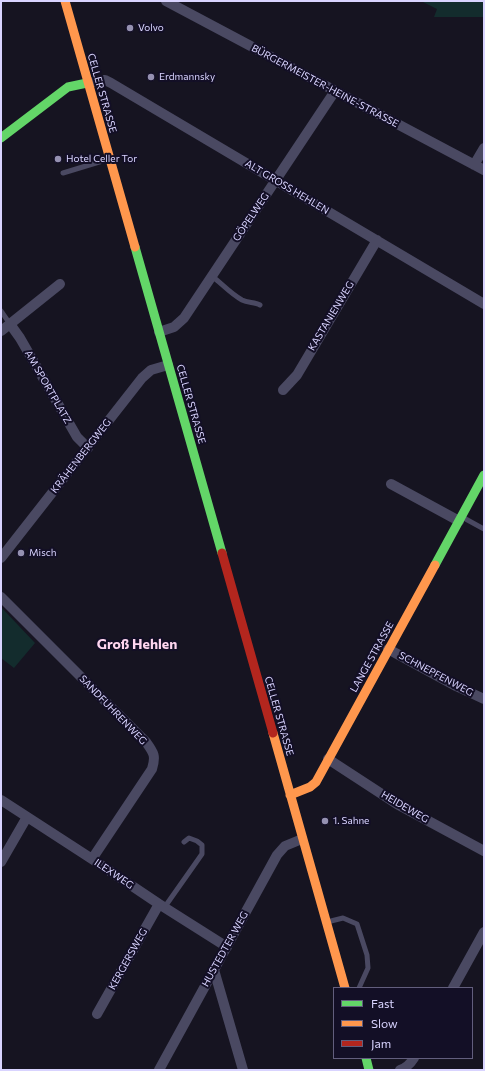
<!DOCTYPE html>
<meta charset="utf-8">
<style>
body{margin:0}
#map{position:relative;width:485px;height:1071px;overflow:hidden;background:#161421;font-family:Commissioner,sans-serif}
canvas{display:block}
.frame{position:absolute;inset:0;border:2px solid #d9d4ff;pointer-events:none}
.legend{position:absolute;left:333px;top:987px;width:140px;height:72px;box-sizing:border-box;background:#130f26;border:1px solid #625e7d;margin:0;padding:5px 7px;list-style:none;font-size:12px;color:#d9d4ff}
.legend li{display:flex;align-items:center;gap:8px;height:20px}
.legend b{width:20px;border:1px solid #625e7d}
</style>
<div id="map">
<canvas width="485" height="1071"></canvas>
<div class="frame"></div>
<ul class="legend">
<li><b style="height:5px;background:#63d668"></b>Fast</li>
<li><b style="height:5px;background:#ff974d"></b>Slow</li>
<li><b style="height:5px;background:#b3261e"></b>Jam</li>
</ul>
</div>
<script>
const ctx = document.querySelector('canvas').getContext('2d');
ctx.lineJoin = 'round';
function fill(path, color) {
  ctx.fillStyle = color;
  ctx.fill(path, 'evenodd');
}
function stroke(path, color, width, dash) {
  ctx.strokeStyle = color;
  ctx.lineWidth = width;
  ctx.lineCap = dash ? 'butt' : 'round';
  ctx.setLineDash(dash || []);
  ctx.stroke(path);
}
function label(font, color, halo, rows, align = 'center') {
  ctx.font = font + ' Commissioner,sans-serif';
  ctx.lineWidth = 4;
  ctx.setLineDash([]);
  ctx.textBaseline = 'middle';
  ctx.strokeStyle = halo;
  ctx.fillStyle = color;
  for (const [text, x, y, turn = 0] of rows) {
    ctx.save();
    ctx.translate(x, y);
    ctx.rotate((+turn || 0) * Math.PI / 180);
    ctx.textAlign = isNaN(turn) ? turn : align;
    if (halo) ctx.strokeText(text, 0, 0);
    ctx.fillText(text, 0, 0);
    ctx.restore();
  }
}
fill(new Path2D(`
 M421,1H484V17H434L437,9Z
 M1,607L35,643L14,668L1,658Z`), '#132c2d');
stroke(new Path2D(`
 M63,173L109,159
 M212,276C222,284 231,294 242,300C248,303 255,302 260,305
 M1,311L10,324
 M462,517L484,529
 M164,908L202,854V845L197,841L189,838L184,842
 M327,922L343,918L357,924L367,955L368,968L359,988`), '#4a4962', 5);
stroke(new Path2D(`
 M166,1L484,170
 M87,83L105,80L111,83L484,304
 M474,165L484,148
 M10,324L60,284
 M1,331L10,324L20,338L77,437L88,448
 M159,332L174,327L184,318L335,91
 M283,390L297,375L377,240
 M391,484L459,521
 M1,558L142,378L151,370L168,365
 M1,597L146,742C154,753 156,756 152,769L92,859
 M388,649L456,686L484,699
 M328,759L397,804L484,851
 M1,800L92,859L159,904L227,947
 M1,862L27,817
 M214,970L243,1070
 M453,988L484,932
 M97,1014L159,904
 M159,1070L277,855L285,846L302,839
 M400,1070C406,1068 411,1063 414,1058`), '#4a4962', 10);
stroke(new Path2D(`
 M1,138L68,87L87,83
 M135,247L222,553
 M435,565L484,475
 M366,1058L369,1070`), '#63d668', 9);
stroke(new Path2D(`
 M65,1L135,247
 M273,733L345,988
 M290,795L310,787L316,782L435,565`), '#ff974d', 9);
stroke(new Path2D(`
 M222,553L273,733`), '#b3261e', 9);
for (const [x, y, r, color] of [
 [130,28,4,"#9591b1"],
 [151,77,4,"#9591b1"],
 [58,159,4,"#9591b1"],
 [21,553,4,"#9591b1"],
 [325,821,4,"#9591b1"]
]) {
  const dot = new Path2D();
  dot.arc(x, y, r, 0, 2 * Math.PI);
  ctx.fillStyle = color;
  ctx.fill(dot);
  stroke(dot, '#130f26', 1.5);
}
label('10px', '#d9d4ff', '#130f26', [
 ["Volvo",138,28],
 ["Erdmannsky",159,77],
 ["Hotel Celler Tor",66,159],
 ["Misch",29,553],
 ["1. Sahne",333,821]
], 'left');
label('10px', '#d9d4ff', '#130f26', [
 ["BÜRGERMEISTER-HEINE-STRASSE",325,86,28],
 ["CELLER STRASSE",102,93,74],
 ["ALT GROSS HEHLEN",287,187,31],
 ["GÖPELWEG",251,217,-56],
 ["KASTANIENWEG",331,316,-59],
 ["AM SPORTPLATZ",48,387,60],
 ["CELLER STRASSE",191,404,74],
 ["KRÄHENBERGWEG",81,456,-52],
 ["LANGE STRASSE",372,657,-61],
 ["SCHNEPFENWEG",436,674,28],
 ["SANDFUHRENWEG",113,710,46],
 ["CELLER STRASSE",279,716,74],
 ["HEIDEWEG",405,807,30],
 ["ILEXWEG",114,874,34],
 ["HUSTEDTER WEG",225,949,-61],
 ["KERGERSWEG",128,959,-61]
]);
label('bold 14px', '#ffd6f0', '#130f26', [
 ["Groß Hehlen",137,644]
]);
</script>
